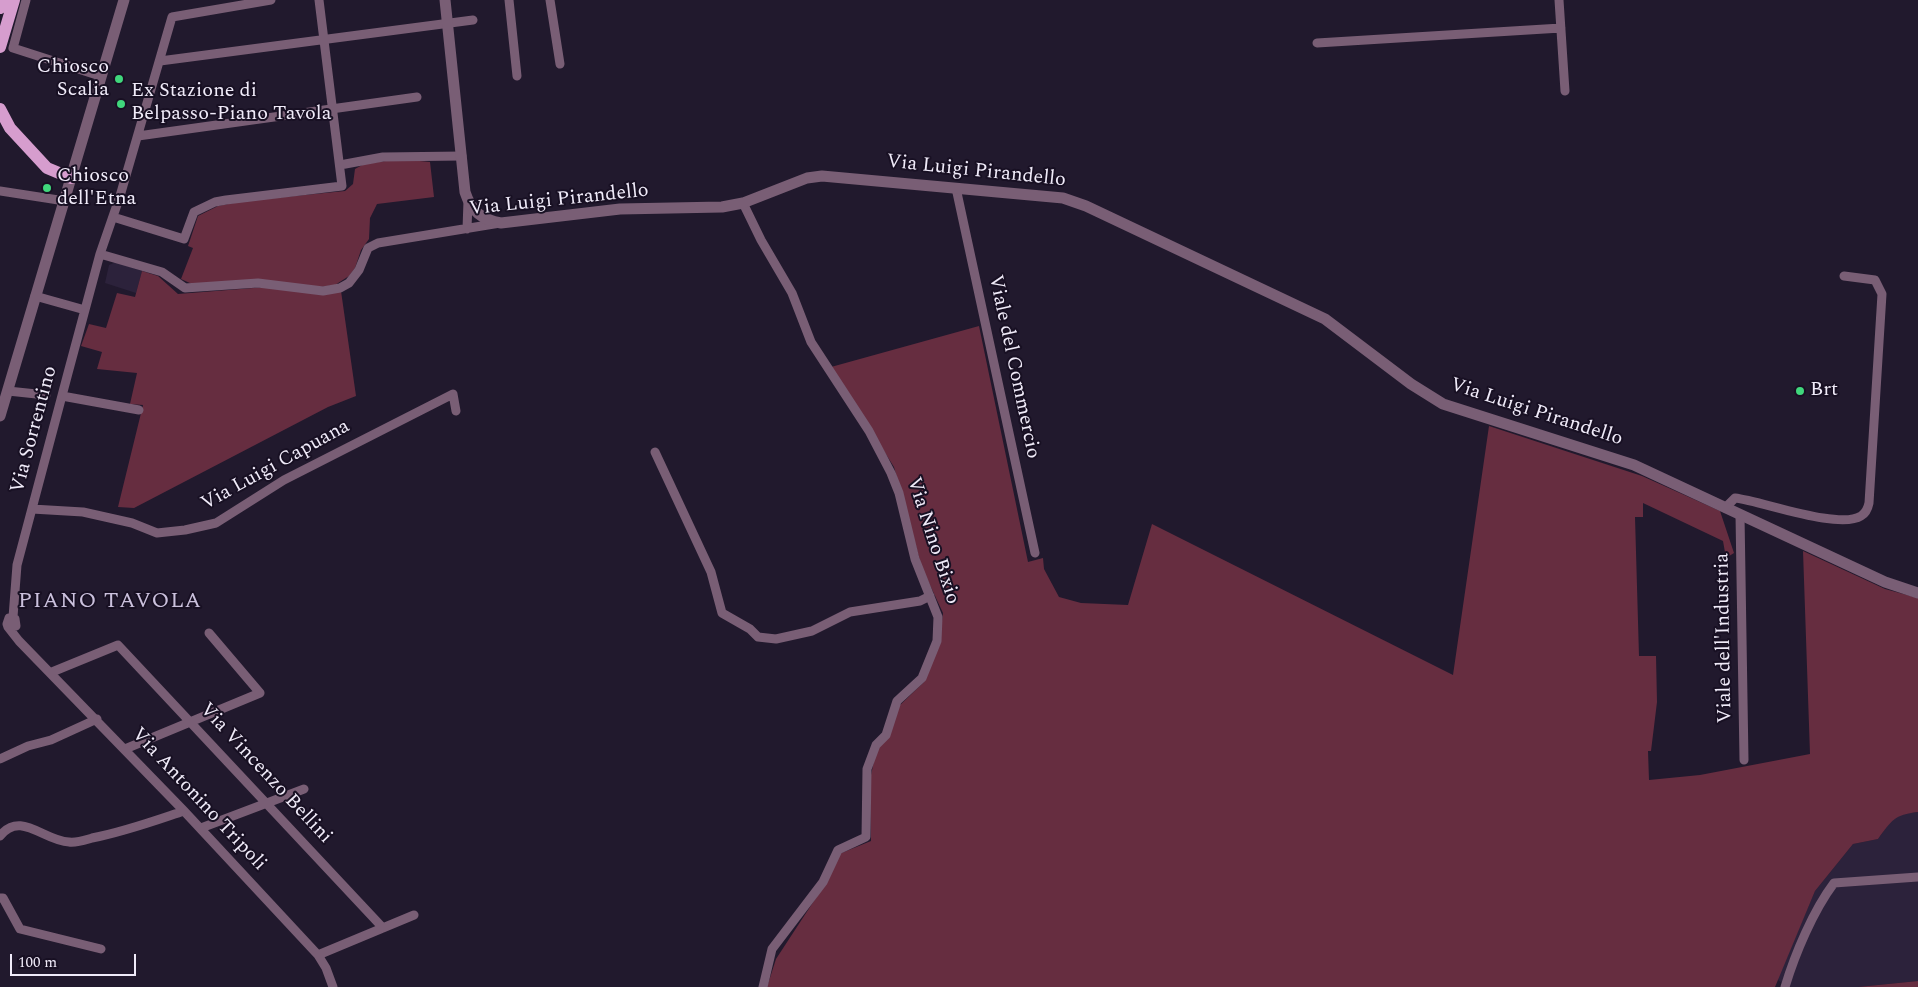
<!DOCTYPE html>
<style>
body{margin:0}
#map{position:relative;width:1918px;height:987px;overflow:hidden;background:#21192d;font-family:Spectral,serif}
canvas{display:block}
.scale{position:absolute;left:10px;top:954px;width:126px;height:22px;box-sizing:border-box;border:2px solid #f0ebf9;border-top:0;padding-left:6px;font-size:15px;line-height:18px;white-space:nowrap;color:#f0ebf9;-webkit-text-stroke:4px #181023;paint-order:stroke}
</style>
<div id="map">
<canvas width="1918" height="987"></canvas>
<div class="scale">100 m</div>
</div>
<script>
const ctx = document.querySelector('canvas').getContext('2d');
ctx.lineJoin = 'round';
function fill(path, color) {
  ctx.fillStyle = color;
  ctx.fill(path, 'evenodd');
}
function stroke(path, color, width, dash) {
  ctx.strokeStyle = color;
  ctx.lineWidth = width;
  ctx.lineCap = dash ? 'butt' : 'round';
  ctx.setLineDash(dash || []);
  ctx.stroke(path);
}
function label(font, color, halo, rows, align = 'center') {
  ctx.font = font + ' Spectral,serif';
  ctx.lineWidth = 4;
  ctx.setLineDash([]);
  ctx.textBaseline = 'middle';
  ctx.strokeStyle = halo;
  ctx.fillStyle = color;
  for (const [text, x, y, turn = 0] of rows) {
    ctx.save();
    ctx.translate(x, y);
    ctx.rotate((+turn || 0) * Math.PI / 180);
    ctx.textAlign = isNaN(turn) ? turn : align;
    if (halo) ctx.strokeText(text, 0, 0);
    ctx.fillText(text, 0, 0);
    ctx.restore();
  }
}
fill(new Path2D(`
 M116,262L142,271L136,293L105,283L109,265Z
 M1918,812V981L1858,987H1787L1777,979L1815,891L1853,844L1878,839L1893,818L1900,814Z`), '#2c223b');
fill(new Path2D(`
 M400,159L430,162L434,197L377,204L370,218L369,239L361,250L355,268L349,276L335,285L321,287L251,280L192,284L181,279L193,248L188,246L198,216L218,206L244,201L345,191L353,184L355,169L364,164Z
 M142,271L158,276L178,294L266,287L324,295L341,291L356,396L328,407L134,508L118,507L143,405L130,404L137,373L97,369L102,352L81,346L89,324L106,328L117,293L135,297Z
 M979,326L1028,562L1043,558L1044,569L1059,597L1081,603L1128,605L1152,524L1453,675L1489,426L1642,476L1720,511L1734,553L1726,558L1723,541L1643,503V517H1635L1639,656H1656L1657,702L1651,751H1648L1649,780L1700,775L1810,754L1803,551L1885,589L1918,598V812C1894,815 1892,820 1878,839L1853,844L1815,891L1775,987H767L776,959L825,884L839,854L871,841L870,780L876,751L899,706L924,682L939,645L943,613L922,568L894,467L831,367Z
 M1918,981V987H1858Z`), '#662d40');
stroke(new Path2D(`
 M26,0L13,48L100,76
 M509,0L517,76
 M550,0L560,64
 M1559,0L1565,91
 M1317,43L1561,28
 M160,61L473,20
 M138,136L417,97
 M340,165L383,157L462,156
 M956,188L1035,553
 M0,191L65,201
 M743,203L761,240L792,293L811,342L869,431L891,473L899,493L915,559L938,617L937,641L922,678L897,701L886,735L876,745L867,769L866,837L838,850L823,882L772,949L763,987
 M113,217L184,239L194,212L215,202L226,200L342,186L319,0
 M467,229L468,201
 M100,254L162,272L185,288L258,283L323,291L340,288L349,283L359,270L368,248L378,243L500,223
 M35,296L85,310
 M8,391L46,395
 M62,396L139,410
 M655,452L711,572L722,613L750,629L758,637L776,639L812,631L850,612L920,601L930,596
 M1725,508L1735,498C1762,501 1839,530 1861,516C1866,513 1868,508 1869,503L1882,294L1875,280L1844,276
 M32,509L83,512L132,523L157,533L185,530L216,523L284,480L453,394L456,411
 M1740,515L1744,760
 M13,617L17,565L68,373L100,254L120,196L172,17L271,0
 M8,627L16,626L15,619L9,618L7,624L8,627L19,641L184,811L318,955L326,968L333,987
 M52,672L118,645L383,928
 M125,749L260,693L209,633
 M0,759L28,746L51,740L97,719
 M201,828L304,789
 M0,836C20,810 44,841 69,842C77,843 85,840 92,838C124,832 154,821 184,811
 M0,898H3L20,929L101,949
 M318,955L414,915
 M1785,987C1795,954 1813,911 1834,883L1918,877`), '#795e75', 9);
stroke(new Path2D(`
 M445,0L465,192C471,211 482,220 501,223L620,209L722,207L743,203L807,178L822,176L1063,198L1086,206L1325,319L1411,384L1443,404L1634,465L1885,582L1918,593
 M0,416L124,0`), '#795e75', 11);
stroke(new Path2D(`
 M0,8L2,0
 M0,47L14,0
 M0,109L10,128L47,168L71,178`), '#d69dce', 12);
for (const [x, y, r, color] of [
 [119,79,5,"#40d77c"],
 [121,104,5,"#40d77c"],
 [47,188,5,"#40d77c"],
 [1800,391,5,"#40d77c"]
]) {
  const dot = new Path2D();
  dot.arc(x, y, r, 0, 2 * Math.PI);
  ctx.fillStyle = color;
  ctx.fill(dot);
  stroke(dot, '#181023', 2);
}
label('20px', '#f0ebf9', '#181023', [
 ["Chiosco",109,68,"right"],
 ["Scalia",109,91,"right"],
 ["Ex Stazione di",131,92],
 ["Belpasso-Piano Tavola",131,115],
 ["Chiosco",57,177],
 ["dell'Etna",57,200],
 ["Brt",1810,391]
], 'left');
label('20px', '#f0ebf9', '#181023', [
 ["Via Luigi Pirandello",976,172,6],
 ["Via Luigi Pirandello",559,201,-6],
 ["Viale del Commercio",1013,367,78],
 ["Via Luigi Pirandello",1536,413,18],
 ["Via Sorrentino",35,430,-75],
 ["Via Luigi Capuana",276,466,-29],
 ["Via Nino Bixio",932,541,72],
 ["Viale dell'Industria",1725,638,-91],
 ["Via Vincenzo Bellini",265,774,47],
 ["Via Antonino Tripoli",198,800,47]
]);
ctx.letterSpacing = '1px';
label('22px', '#cbc1dd', '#181023', [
 ["PIANO TAVOLA",110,603]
]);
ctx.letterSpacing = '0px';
</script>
